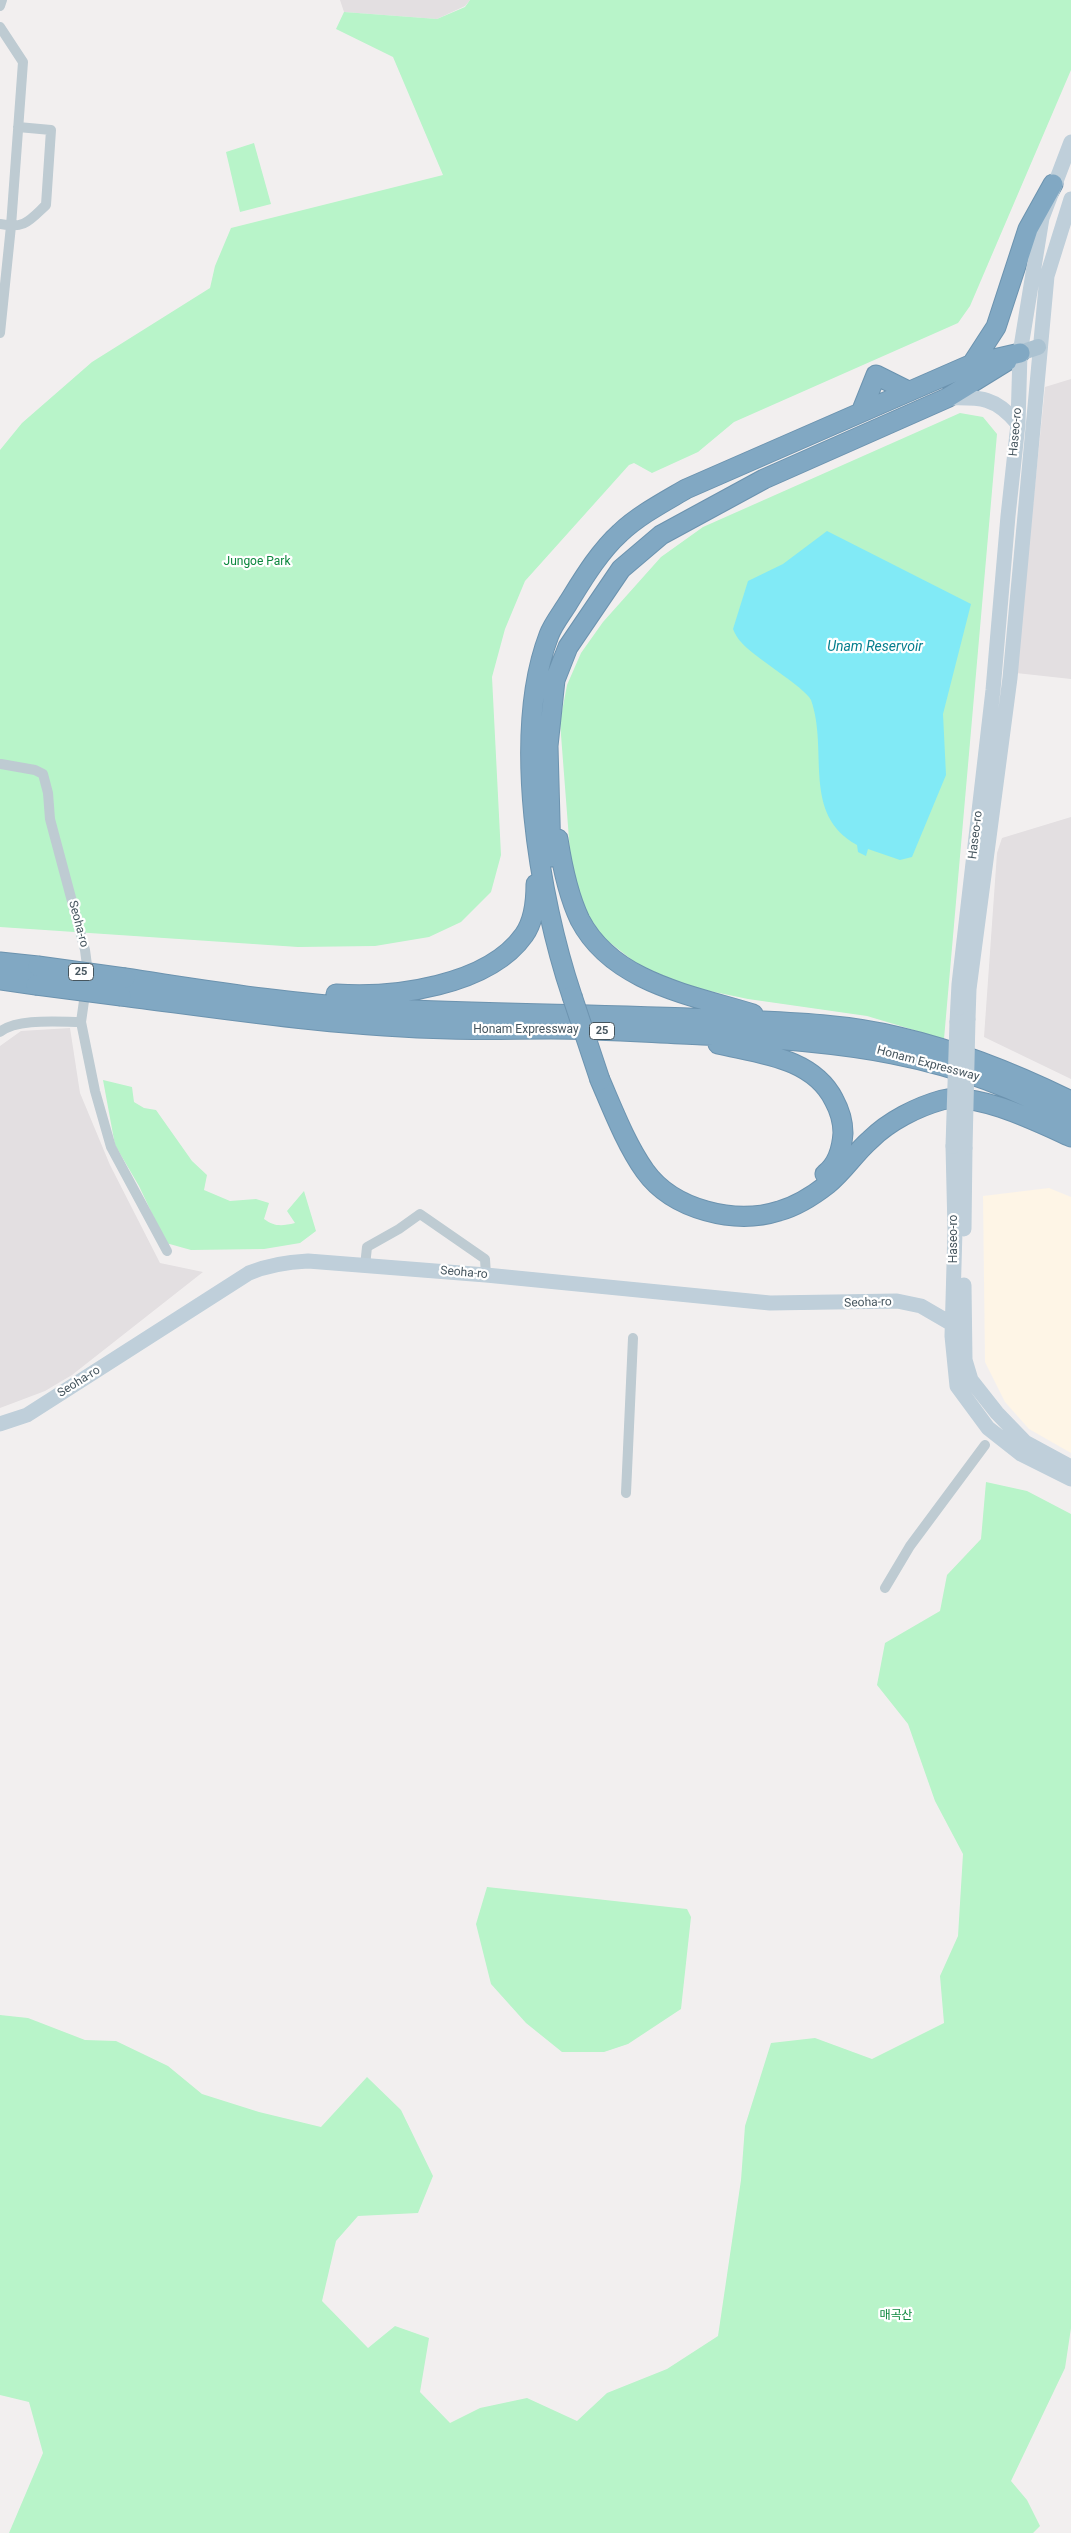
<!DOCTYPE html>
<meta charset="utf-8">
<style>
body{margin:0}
canvas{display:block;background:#f2efef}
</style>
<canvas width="1071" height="2533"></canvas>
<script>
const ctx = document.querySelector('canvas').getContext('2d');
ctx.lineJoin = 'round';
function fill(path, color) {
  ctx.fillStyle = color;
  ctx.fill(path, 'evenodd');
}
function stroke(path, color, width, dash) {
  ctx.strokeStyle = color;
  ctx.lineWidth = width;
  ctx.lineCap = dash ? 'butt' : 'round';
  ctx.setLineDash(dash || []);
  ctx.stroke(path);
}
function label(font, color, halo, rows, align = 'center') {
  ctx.font = font + ' Roboto,"Noto Sans KR",sans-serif';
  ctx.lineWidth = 4.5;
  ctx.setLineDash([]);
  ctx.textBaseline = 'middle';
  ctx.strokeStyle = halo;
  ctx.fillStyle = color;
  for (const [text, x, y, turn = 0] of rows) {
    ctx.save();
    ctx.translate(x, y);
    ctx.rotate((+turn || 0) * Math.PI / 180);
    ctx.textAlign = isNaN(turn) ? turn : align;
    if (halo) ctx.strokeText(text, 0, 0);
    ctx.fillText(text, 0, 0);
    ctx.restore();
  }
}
fill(new Path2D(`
 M1049,1188L1071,1197V1453L1029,1429L1005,1402L985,1362L983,1196Z`), '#fef5e6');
fill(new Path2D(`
 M340,0H470L465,6L437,19L344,12Z
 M1071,379V679L1016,673L1045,387Z
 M1071,817V1079L984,1037L997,853L1002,838Z
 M70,1028L80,1093L110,1165L160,1263L203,1272L72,1375L45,1391L0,1408V1046L21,1031Z`), '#e3dfe1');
fill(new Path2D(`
 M470,0H1071V70L970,306L958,323L734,422L698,452L652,473L634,463L629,465L525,581L505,629L492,677L501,855L491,892L461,922L429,937L375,946L298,947L0,927V450L22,423L92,362L210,288L215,266L231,228L443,175L393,57L336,29L344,12L437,19L465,7Z
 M254,143L271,204L240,212L226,152Z
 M960,413L983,417L997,434L944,1039L867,1016L748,999L700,989L646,971L604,938L583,908L571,865L560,722L567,685L581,653L603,622L661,557L703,527Z
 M103,1080L132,1087L134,1102L144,1108L156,1110L192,1161L207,1175L204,1190L230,1201L256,1199L269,1203L264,1219C275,1227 282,1226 295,1223L287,1211L304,1191L316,1231L300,1243L264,1249L191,1250L166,1243L139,1186L115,1145Z
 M986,1482L1027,1491L1071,1514V2328L1065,2368L1011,2481L1027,2500L1040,2526L1033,2533H9L43,2453L29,2402L0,2395V2015L28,2018L85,2040L116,2041L168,2066L202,2094L259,2112L321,2127L367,2077L401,2110L433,2176L418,2213L358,2216L336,2241L322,2301L368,2348L395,2326L429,2338L420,2392L450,2423L480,2408L527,2398L577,2421L607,2393L667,2369L718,2336L741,2180L745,2126L771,2043L815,2038L872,2059L944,2023L940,1976L958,1936L963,1854L935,1801L908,1724L877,1685L885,1643L940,1611L947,1575L981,1539Z
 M487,1887L687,1909L691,1917L681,2009L628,2044L604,2052H562L526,2023L491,1984L476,1924Z`), '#b8f4c9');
fill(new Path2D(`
 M827,531L971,604L943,714L946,775L912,857L900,860L868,849L866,856L858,852L857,845C801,814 829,751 811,700C806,688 752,656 741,642C738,639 735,634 733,629L748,581L783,564Z`), '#81eaf6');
const highway = new Path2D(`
 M972,364L996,327L1028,229L1053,184
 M862,410L876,375L908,391
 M558,839C562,865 568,895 580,920C613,983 692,995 753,1014
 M551,857L548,746L555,680L568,647L621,569L661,535L764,479L947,398L1007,361
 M0,962L38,966
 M125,978C206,990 288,1004 369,1008C484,1014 598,1014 712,1019C774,1022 839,1022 899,1037C959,1051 1016,1074 1071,1101
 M0,980L36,985
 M336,994C393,998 488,986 524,935C534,921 536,901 536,884
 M121,996C230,1010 340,1027 449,1029C483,1030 517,1029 551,1029C601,1029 652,1033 702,1035C831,1040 957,1052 1071,1120
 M572,996C539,898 511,734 549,635C553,624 562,613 568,603C583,579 599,552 620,533C639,515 664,502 686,489L972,364L1020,353
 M718,1044C761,1054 813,1058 834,1100C840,1111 843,1121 843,1133C842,1148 837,1165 825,1174
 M600,1080C613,1110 626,1144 645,1171C673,1210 735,1225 779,1211C797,1206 814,1195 828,1184C844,1171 855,1153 870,1140C889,1121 917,1107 942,1100C976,1091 1040,1123 1071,1137`);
stroke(highway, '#6c93af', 21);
stroke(new Path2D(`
 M0,6L2,0
 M0,27L23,62L11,226L0,333
 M0,224C25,229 29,221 46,205L51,130L18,127
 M1,764L35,770L43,774L48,793L50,819L85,950L88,973L81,1022L95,1091L111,1147L167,1251
 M0,1032C17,1018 59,1022 81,1022
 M365,1266L367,1247L399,1229L420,1214L485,1259L486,1275
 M626,1493L633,1338
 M885,1588L910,1546L985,1445`), '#becbd2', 10);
stroke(new Path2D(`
 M947,398C981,397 996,397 1018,424
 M968,1019L969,989L1010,678L1047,276L1071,199
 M957,1022L959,984L993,690L1008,516L1018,424L1020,353L1042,218L1071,142
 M953,1146L955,1230L952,1336L957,1386L988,1428L1021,1454L1071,1479
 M964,1229L965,1148
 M964,1285L965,1360L971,1380L997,1413L1025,1442L1071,1467
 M0,1424L27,1415L249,1273C268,1265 287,1262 308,1261L486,1275L770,1303L897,1301L921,1306L952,1324L963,1334`), '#bfcfda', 15);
stroke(new Path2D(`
 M1020,353L1038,347`), '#abc2d1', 16);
stroke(highway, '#81a8c3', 19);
const highwayBridge = new Path2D(`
 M38,966L125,978
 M36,985L121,996
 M572,996L600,1080`);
stroke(highwayBridge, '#6c93af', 21, []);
stroke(new Path2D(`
 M953,1146L957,1022
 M965,1148L968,1019`), '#bfcfda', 15);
stroke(highwayBridge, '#81a8c3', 19);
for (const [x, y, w] of [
 [81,972,25],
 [602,1031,25]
]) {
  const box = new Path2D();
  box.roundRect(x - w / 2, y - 8.5, w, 17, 4);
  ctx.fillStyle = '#fff';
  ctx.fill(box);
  stroke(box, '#45555e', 1);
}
label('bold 11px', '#45555e', null, [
 ["25",81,972],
 ["25",602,1031]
]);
label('12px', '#45555e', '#fff', [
 ["Haseo-ro",1016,432,-85],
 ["Haseo-ro",976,835,-83],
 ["Seoha-ro",78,924,75],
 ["Honam Expressway",526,1030],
 ["Honam Expressway",928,1064,15],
 ["Haseo-ro",954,1239,-90],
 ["Seoha-ro",464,1273,5],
 ["Seoha-ro",868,1303,-2],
 ["Seoha-ro",79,1382,-32]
]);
label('12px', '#0d883e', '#fff', [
 ["Jungoe Park",257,562],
 ["매곡산",896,2316]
]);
label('italic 14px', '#047e8d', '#fff', [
 ["Unam Reservoir",875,647]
]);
</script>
